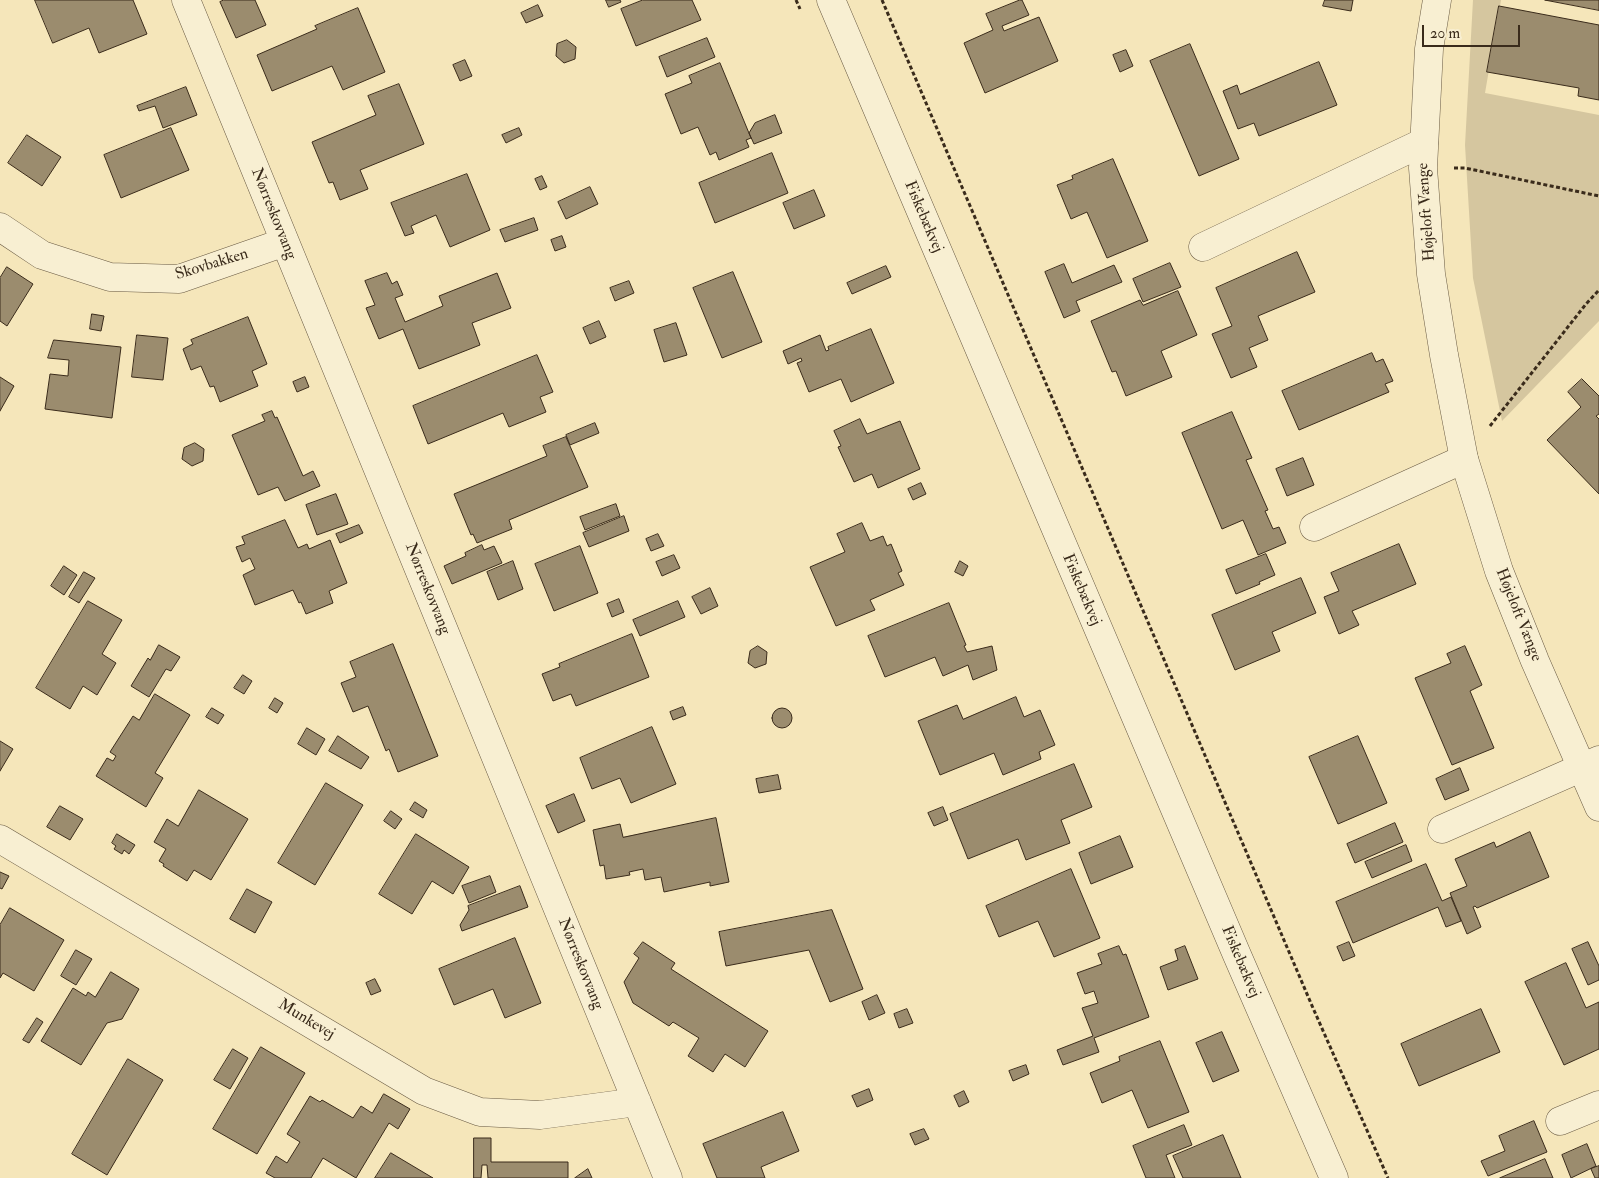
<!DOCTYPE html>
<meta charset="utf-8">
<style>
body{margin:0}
#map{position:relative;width:1599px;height:1178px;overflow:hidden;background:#f5e6ba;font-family:"IM FELL Double Pica",serif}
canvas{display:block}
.scale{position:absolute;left:1422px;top:25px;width:98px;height:22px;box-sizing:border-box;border:2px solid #3a2b1b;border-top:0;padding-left:6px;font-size:15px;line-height:18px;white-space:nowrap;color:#3a2b1b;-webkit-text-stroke:4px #f8efd2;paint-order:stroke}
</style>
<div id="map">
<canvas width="1599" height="1178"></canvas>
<div class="scale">20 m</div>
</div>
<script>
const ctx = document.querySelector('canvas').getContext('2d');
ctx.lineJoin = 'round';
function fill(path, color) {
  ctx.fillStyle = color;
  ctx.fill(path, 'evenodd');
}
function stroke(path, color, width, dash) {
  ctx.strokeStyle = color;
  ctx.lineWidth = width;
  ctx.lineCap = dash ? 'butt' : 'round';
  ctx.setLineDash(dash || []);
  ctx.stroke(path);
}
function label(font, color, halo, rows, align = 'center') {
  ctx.font = font + ' "IM FELL Double Pica",serif';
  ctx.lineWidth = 4.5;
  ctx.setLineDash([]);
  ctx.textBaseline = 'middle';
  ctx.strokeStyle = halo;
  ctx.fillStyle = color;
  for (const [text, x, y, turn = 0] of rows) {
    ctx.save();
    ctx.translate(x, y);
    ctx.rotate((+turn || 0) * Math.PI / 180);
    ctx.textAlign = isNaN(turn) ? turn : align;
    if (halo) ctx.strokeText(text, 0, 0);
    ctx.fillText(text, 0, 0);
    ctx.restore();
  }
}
fill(new Path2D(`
 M1473,0H1501L1485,93L1599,115V321L1502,421L1473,278L1465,145Z`), '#d5c69f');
const building = new Path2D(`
 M35,0H133L147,34L99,53L89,28L53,43Z
 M224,0H255L266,25L236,38L220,2Z
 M606,0H620L621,2L609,7Z
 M643,0H692L701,20L636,46L621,9Z
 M1020,0H1022L1029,15L1002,26L1004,31L1039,17L1058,61L985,93L964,43L993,30L986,14Z
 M1325,0H1353L1351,11L1323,6Z
 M1545,0H1599V10Z
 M538,5L543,16L526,23L521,13Z
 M1499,6L1599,25V100L1578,96L1579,88L1487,72Z
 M358,8L385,72L343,90L332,66L272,91L257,55L317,29L315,26Z
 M707,38L715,57L667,77L659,57Z
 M567,40L576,47L575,59L564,63L556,56L557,44Z
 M1190,44L1239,159L1199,176L1150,61Z
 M1126,50L1133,66L1120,72L1113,55Z
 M465,60L472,76L460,81L453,65Z
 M1319,62L1337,105L1259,136L1254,123L1238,129L1223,91L1237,85L1240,94Z
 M720,63L751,138L746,140L749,147L719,160L716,152L710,155L698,127L681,134L665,94L692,83L689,76Z
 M399,84L424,144L360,170L368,189L340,200L333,182L329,183L312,142L376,115L368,96Z
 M186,87L197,115L163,128L155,106L139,111L137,106Z
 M775,115L782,133L754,144L749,133L755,123Z
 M171,128L189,170L121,198L104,155Z
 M519,128L522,135L506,143L502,135Z
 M27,135L61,157L42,186L8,163Z
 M772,153L788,193L715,223L699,183Z
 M1113,159L1148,241L1107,258L1087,212L1071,219L1057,185L1073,179L1072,176Z
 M467,174L490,230L450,247L436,215L411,226L414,233L405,236L391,203Z
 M542,176L547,187L540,190L535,179Z
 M590,187L598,204L566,219L558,202Z
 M814,190L825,216L794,229L783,203Z
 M534,218L538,230L505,242L500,230Z
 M562,236L566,247L555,251L551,240Z
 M1297,252L1315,292L1258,316L1268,340L1249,348L1257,367L1231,378L1212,334L1232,326L1216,288Z
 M1170,263L1181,287L1143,302L1133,279Z
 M1064,264L1072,283L1114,265L1122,282L1076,301L1080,311L1064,318L1045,272Z
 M886,266L891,277L852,294L847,283Z
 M7,267L33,284L7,326L0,321V278Z
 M733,272L762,342L722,358L693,288Z
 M387,273L392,284L397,281L403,295L395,298L405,322L443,306L439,296L497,273L511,308L472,323L480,345L419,369L403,329L379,339L366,308L375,305L365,281Z
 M629,281L634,293L615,301L610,288Z
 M1178,291L1197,335L1161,351L1172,377L1126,396L1116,371L1112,372L1091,321L1140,300L1143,305Z
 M92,314L104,316L101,331L90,329Z
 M248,317L267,364L252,371L258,386L220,402L214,386L210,387L201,366L191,370L183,349L193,344L191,340Z
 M599,321L606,337L590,344L583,328Z
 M676,323L687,355L664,362L654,330Z
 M871,329L894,383L851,402L841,379L809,392L797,363L802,361L801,358L788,364L783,351L820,335L826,351L829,350L828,347Z
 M137,335L168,338L163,380L132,377Z
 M54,340L121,347L112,418L45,409L50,374L68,376L69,360L48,358Z
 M1372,353L1376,362L1383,359L1393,381L1385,384L1389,392L1299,430L1282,391Z
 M537,355L553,392L540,397L546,412L509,427L503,413L428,444L413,406Z
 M0,377L14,386L0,411Z
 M305,377L309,387L297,392L293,382Z
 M1582,379L1599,396V414L1596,416L1599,419V494L1547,440L1581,407L1568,392Z
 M272,411L275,418L277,417L303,476L313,471L320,486L285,501L278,487L258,495L232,435L265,421L262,415Z
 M1232,412L1252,458L1246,460L1268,510L1265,511L1273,529L1279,527L1286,543L1258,555L1243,520L1222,529L1182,433Z
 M860,419L867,434L900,421L920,469L878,488L872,474L854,482L838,447L841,446L834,431Z
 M595,423L599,433L570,445L566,435Z
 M566,437L588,487L509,520L512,529L477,543L473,534L471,535L454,494L547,456L543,446Z
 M195,443L204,449L203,461L192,466L182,459L184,448Z
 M1303,458L1314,485L1287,496L1276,469Z
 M921,483L926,494L913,500L908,489Z
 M336,494L348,524L317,535L306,505Z
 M616,504L620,516L585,530L580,517Z
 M624,516L629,531L589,547L583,533Z
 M285,520L298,548L307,544L309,549L330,540L347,583L329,591L333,603L306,614L301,602L299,603L293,590L255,605L243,575L255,569L250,558L242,562L236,547L245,544L242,537Z
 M862,523L870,541L883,536L887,546L891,544L902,571L898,573L904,585L870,600L875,610L836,626L810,567L845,552L837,534Z
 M359,525L363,533L340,543L336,534Z
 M658,534L664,546L651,551L646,539Z
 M1399,544L1416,584L1352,611L1359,625L1339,634L1324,597L1339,591L1331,573Z
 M482,545L484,550L494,546L502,563L452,584L444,566L466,556L465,553Z
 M580,546L598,593L554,611L535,564Z
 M1266,554L1275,575L1259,582L1260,584L1236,594L1226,570Z
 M674,555L680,568L662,576L656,562Z
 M513,561L523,589L498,600L487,572Z
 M960,561L968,566L963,576L955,572Z
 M64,566L77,575L64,595L51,586Z
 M84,572L95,578L79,603L69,597Z
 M1301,578L1316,613L1272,632L1280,651L1235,670L1212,615Z
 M710,588L718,606L701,614L692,597Z
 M619,599L624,612L612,617L607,604Z
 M88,601L122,620L102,654L116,663L97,695L83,686L70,709L36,688Z
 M678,601L685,617L640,636L633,620Z
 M949,603L966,645L964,646L967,652L992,646L997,670L973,680L968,665L943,676L935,657L885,677L868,636Z
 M632,634L649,677L576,706L571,694L553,701L542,674L560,667L559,664Z
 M393,644L438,756L398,772L389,749L386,751L368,706L353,712L341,683L356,677L350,662Z
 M159,645L180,657L171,671L166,669L149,697L131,686L148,658L150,660Z
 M758,646L767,652L766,664L755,668L748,663L750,651Z
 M1465,646L1482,685L1470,691L1494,748L1452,765L1415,678L1451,663L1447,654Z
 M243,675L252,681L244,694L234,688Z
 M155,694L190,715L155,773L163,778L146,807L96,776L107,758L113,761L116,756L110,752L133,716L139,720Z
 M1016,697L1024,717L1040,710L1055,745L1039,752L1041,759L1003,775L994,753L940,775L918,721L957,705L963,719Z
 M275,698L283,703L277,713L269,708Z
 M683,707L686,715L673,720L670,712Z
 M772 718a10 10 0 1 1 20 0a10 10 0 1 1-20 0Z
 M212,708L224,715L218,724L206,717Z
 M652,727L676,784L631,803L620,778L592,789L580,758Z
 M307,728L325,739L316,755L298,744Z
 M338,736L369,757L361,769L329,751Z
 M1358,736L1387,803L1338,824L1309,757Z
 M0,741L13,749L0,771Z
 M1074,764L1092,807L1061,820L1070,843L1026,860L1018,839L968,859L950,814Z
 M1460,768L1469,790L1445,800L1436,779Z
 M778,775L781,789L759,793L756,779Z
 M326,783L363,805L315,885L278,863Z
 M199,790L248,819L211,880L194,870L187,881L163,866L164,864L159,861L166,849L154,842L167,819L178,826Z
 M574,794L585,821L558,833L546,806Z
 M415,802L427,810L423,818L410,810Z
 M60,806L83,819L70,840L47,827Z
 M943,807L948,820L934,826L928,813Z
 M391,811L402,819L395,829L384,821Z
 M716,818L729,882L710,886V882L664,892L661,877L645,880L643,869L629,872L630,875L606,879L604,865L600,866L593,830L620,824L623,837Z
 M1395,823L1403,842L1355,863L1347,844Z
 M1530,832L1549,877L1477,908L1475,906L1473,907L1481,927L1467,934L1450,893L1467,886L1455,859L1494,842L1496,847Z
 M117,834L135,845L129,854L124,850L122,854L114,849L116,846L112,843Z
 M416,834L469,867L453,894L432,881L412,914L379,894Z
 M1120,836L1133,867L1091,884L1079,853Z
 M1406,845L1412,861L1372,878L1365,862Z
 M1426,864L1442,901L1451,897L1461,921L1446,927L1438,907L1353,943L1336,902Z
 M1071,869L1100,938L1054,957L1038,921L999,937L986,906Z
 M0,872L9,876L2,889L0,888Z
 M490,876L496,892L469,903L462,886Z
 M520,886L528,907L462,931L460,925L469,910L468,906Z
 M247,889L272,902L255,933L230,919Z
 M10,908L64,940L34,991L3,973L0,978V925Z
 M832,910L863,989L830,1002L809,950L726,966L719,932Z
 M515,938L541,1003L505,1018L493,989L454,1005L439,969Z
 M643,942L675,963L671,969L768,1031L745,1067L725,1054L713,1072L688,1056L699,1038L673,1022L669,1026L633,1003L624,982L639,958L634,954Z
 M1349,942L1355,956L1343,961L1337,947Z
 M1588,942L1599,966V980L1588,985L1572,949Z
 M1119,946L1123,955L1126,954L1149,1017L1094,1038L1099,1052L1063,1065L1057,1050L1093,1036L1082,1008L1098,1003L1094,991L1085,994L1077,973L1102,964L1098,954Z
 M1185,946L1198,979L1168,990L1160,967L1178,960L1175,950Z
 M76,950L92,959L76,985L61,976Z
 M1566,963L1586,1008L1599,1002V1049L1564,1065L1525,982Z
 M111,972L139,989L122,1019L107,1023L81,1065L41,1041L73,988L86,996L88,992L95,997Z
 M375,979L381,991L371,995L366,983Z
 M877,995L885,1013L869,1020L862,1002Z
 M907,1009L913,1023L899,1028L894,1014Z
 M1481,1009L1500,1052L1419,1086L1401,1044Z
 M37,1018L43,1022L29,1043L23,1040Z
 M1222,1032L1239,1071L1213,1082L1196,1043Z
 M1160,1041L1189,1112L1148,1128L1132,1090L1102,1103L1090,1073L1120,1061L1119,1057Z
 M261,1047L305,1073L257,1154L213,1129Z
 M233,1049L248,1058L230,1089L214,1080Z
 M128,1059L163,1080L107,1175L72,1154Z
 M1026,1065L1029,1074L1013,1081L1009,1071Z
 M869,1089L873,1100L857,1107L852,1096Z
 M964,1091L969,1102L959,1107L954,1096Z
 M384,1094L410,1109L398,1129L389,1123L356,1178L323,1158L311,1178H275L266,1173L276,1156L287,1163L300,1142L287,1134L310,1096L320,1102L322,1100L353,1118L361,1106L372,1113Z
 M783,1112L799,1151L761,1167L765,1178H717L703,1144Z
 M1534,1121L1547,1152L1488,1176L1481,1161L1505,1151L1499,1136Z
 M1184,1125L1192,1145L1166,1155L1175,1178H1146L1133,1146Z
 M924,1129L929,1139L915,1145L910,1134Z
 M1223,1135L1241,1178H1183L1173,1156Z
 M474,1138H491V1162H568V1178H488L487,1165H482L481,1178H474Z
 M1587,1144L1596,1166L1571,1178L1562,1155Z
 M391,1153L433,1178H375Z
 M1545,1159L1553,1178H1500Z
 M1599,1166V1178H1595L1591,1169Z
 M588,1169L592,1178H575Z`);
fill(building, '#9b8c6e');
stroke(building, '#3a2b1b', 1);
const minor = new Path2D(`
 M186,0L668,1178
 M0,227L42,255L110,277L179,279L285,242
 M1203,247L1424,142
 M1314,527L1464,459
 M1442,829L1599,760
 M0,839L424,1091L480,1112L540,1115L637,1102
 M1560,1121L1599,1105`);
const tertiary = new Path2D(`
 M831,0L1237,955L1334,1178
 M1437,0L1429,49L1423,168L1431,274L1444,355L1464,459L1499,571L1535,661L1599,807`);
stroke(minor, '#695a43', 29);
stroke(tertiary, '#695a43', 29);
stroke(new Path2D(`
 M796,0L800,9
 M882,0L1313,1008L1388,1178
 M1454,168H1465L1599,196
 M1490,426L1586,304L1599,290`), '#3a2b1b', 3, [4, 2.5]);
stroke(minor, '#f8efd2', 28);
stroke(tertiary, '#f8efd2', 28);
label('16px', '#3a2b1b', '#f8efd2', [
 ["Højeloft Vænge",1427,212,-94],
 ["Nørreskovvang",273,214,68],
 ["Fiskebækvej",923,217,67],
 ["Skovbakken",212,265,-17],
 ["Nørreskovvang",427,589,68],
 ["Fiskebækvej",1081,590,67],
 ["Højeloft Vænge",1518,615,68],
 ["Fiskebækvej",1240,962,67],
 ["Nørreskovvang",580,964,68],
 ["Munkevej",306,1020,31]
]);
</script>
